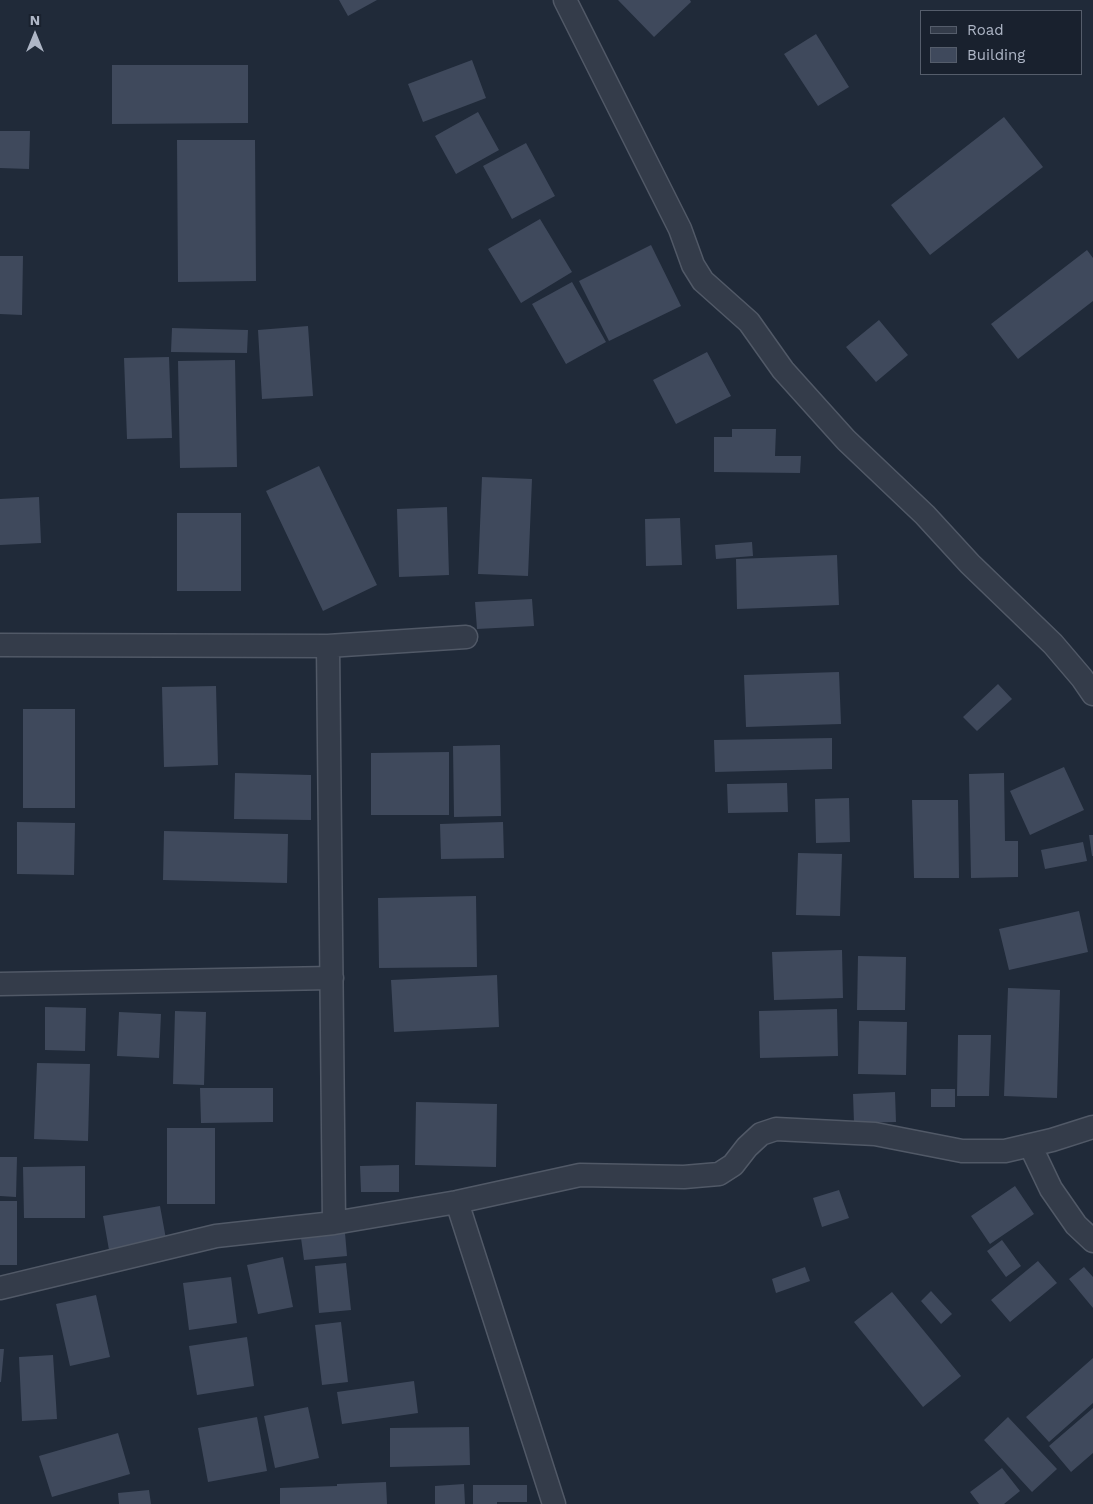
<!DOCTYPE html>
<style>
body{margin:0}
#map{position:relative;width:1093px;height:1504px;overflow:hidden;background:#202a39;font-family:"Work Sans",sans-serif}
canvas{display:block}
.legend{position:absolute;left:920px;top:10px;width:162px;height:65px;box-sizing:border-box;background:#19212e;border:1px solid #555d6b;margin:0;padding:6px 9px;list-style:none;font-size:15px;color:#aeb6c6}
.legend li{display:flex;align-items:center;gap:10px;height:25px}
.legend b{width:25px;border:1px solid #555d6b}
.north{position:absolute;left:10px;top:10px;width:50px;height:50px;-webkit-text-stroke:4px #19212e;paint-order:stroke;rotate:0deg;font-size:14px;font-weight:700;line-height:20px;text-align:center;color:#aeb6c6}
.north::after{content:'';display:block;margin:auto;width:18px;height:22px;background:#aeb6c6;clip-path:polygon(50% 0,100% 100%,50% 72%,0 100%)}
</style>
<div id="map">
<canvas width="1093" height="1504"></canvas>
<ul class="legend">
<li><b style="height:6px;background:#343c4a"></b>Road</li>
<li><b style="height:14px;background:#3f495c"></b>Building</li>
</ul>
<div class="north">N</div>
</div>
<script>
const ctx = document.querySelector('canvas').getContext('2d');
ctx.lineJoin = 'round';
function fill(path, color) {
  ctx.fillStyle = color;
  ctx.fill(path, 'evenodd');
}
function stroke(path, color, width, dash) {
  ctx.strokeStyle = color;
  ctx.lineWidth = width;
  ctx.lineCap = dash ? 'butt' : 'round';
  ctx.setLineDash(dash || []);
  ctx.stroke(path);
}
fill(new Path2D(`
 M339,0H377L348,16Z
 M618,0H690L691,2L654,37Z
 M816,34L849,87L818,106L784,54Z
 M472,60L486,98L423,122L408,84Z
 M112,65H248V123L112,124Z
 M478,112L499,150L456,174L435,136Z
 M1004,117L1043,167L930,255L891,205Z
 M0,131H30L29,169L0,168Z
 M177,140H255L256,281L178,282Z
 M526,143L555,196L512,219L483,166Z
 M540,219L572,272L521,303L488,249Z
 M651,245L681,306L609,341L579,281Z
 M1087,250L1093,258V301L1018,359L991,324Z
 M0,256H23L22,315L0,314Z
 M572,282L606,342L566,364L532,304Z
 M879,320L908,355L876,382L846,347Z
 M308,326L313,396L262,399L258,330Z
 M172,328L248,330L247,353L171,352Z
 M707,352L731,396L676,424L653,380Z
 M169,357L172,438L127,439L124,358Z
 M235,360L237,467L180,468L178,361Z
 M732,429H776L775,456H801L800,473L714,472V437H732Z
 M319,466L377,585L323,611L266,491Z
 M482,477L532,479L528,576L478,574Z
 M39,497L41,543L0,545V499Z
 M447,507L449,575L399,577L397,509Z
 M177,513H241V591H177Z
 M680,518L682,565L646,566L645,519Z
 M752,542L753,556L716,559L715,545Z
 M837,555L839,605L737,609L736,559Z
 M532,599L534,626L477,629L475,602Z
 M839,672L841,724L746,727L744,675Z
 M998,684L1012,699L977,731L963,717Z
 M216,686L218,765L164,767L162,687Z
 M23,709H75V808H23Z
 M832,738V769L715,772L714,740Z
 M500,745L501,816L454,817L453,746Z
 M449,752V815H371V753Z
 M1064,767L1084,810L1030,835L1010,791Z
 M235,773L311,775V820L234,819Z
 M1004,773L1005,841H1018V877L971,878L969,774Z
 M787,783L788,812L728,813L727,784Z
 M849,798L850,842L816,843L815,799Z
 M912,800H958L959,878H914Z
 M17,822L75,823L74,875L17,874Z
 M503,822L504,858L441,859L440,824Z
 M164,831L288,834L287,883L163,880Z
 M1089,835H1093V856H1092Z
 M1083,842L1087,861L1045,869L1041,850Z
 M798,853L842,854L840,916L796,915Z
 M476,896L477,967L379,968L378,898Z
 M1079,911L1088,952L1009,970L999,929Z
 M842,950L843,998L774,1000L772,952Z
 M858,956L906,957L905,1010H857Z
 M497,975L499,1027L394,1032L391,980Z
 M1008,988L1060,990L1057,1098L1004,1096Z
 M45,1007L86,1008L85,1051L45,1050Z
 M837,1009L838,1056L760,1058L759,1011Z
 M175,1011L206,1012L204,1085L173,1084Z
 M119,1012L161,1014L159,1058L117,1056Z
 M859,1021L907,1022L906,1075L858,1074Z
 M958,1035H991L989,1096H957Z
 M37,1063L90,1064L88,1141L34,1139Z
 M200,1088H273V1122L201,1123Z
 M931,1089H955V1107H931Z
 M895,1092L896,1122L854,1123L853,1094Z
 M416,1102L497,1104L496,1167L415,1165Z
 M167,1128H215V1204H167Z
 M0,1157H17L16,1197L0,1196Z
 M399,1165V1192H361L360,1166Z
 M85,1166V1218H24L23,1167Z
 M1015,1186L1034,1214L990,1244L971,1216Z
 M839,1190L849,1218L822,1227L813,1198Z
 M0,1201H17V1265H0Z
 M160,1206L166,1239L109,1250L103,1216Z
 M345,1233L347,1256L304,1260L301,1238Z
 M1002,1240L1021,1266L1006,1277L987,1251Z
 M283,1257L293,1307L258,1314L247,1265Z
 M1038,1261L1057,1283L1010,1322L991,1300Z
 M346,1263L351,1310L319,1313L315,1266Z
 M805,1267L810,1281L776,1293L772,1279Z
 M1084,1267L1093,1277V1308L1069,1279Z
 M231,1277L237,1323L189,1330L183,1283Z
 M931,1291L952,1314L941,1324L921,1301Z
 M892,1292L961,1376L923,1407L854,1322Z
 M96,1295L110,1357L70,1366L56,1304Z
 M341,1322L348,1382L322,1385L315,1325Z
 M247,1337L254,1386L197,1395L189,1346Z
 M0,1349H4L1,1382H0Z
 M53,1355L57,1419L22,1421L19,1357Z
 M1093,1358V1403L1049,1442L1026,1417Z
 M414,1381L418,1413L342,1424L337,1392Z
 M308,1407L319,1458L275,1468L264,1416Z
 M1093,1408V1453L1071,1472L1049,1446Z
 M257,1417L267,1471L208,1482L198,1428Z
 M1008,1417L1057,1469L1032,1492L984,1440Z
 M469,1427L470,1465L390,1467V1428Z
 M118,1433L130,1474L52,1497L39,1456Z
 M1002,1468L1020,1491L1004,1504H979L970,1492Z
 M386,1482L387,1504H280V1488L337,1486V1484Z
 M464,1484L465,1504H435V1486Z
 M473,1485H527V1502H497V1504H473Z
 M149,1490L151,1504H119L118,1493Z`), '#3f495c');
const minor = new Path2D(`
 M565,0L680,229L693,265L703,281L749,322L783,370L846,440L925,515L970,564L1053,644L1082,678L1093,694
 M0,645L328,646L466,637
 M328,646L334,1223
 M0,984L332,978
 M1030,1145L1051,1189L1076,1225L1093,1241
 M457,1202L554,1504
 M0,1288L216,1236L334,1223L457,1202L580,1175L684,1177L719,1174L733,1165L747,1147L761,1134L776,1129L875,1134L962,1151H1005L1052,1140L1093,1127`);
stroke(minor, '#515967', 25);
stroke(minor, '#343c4a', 22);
</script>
